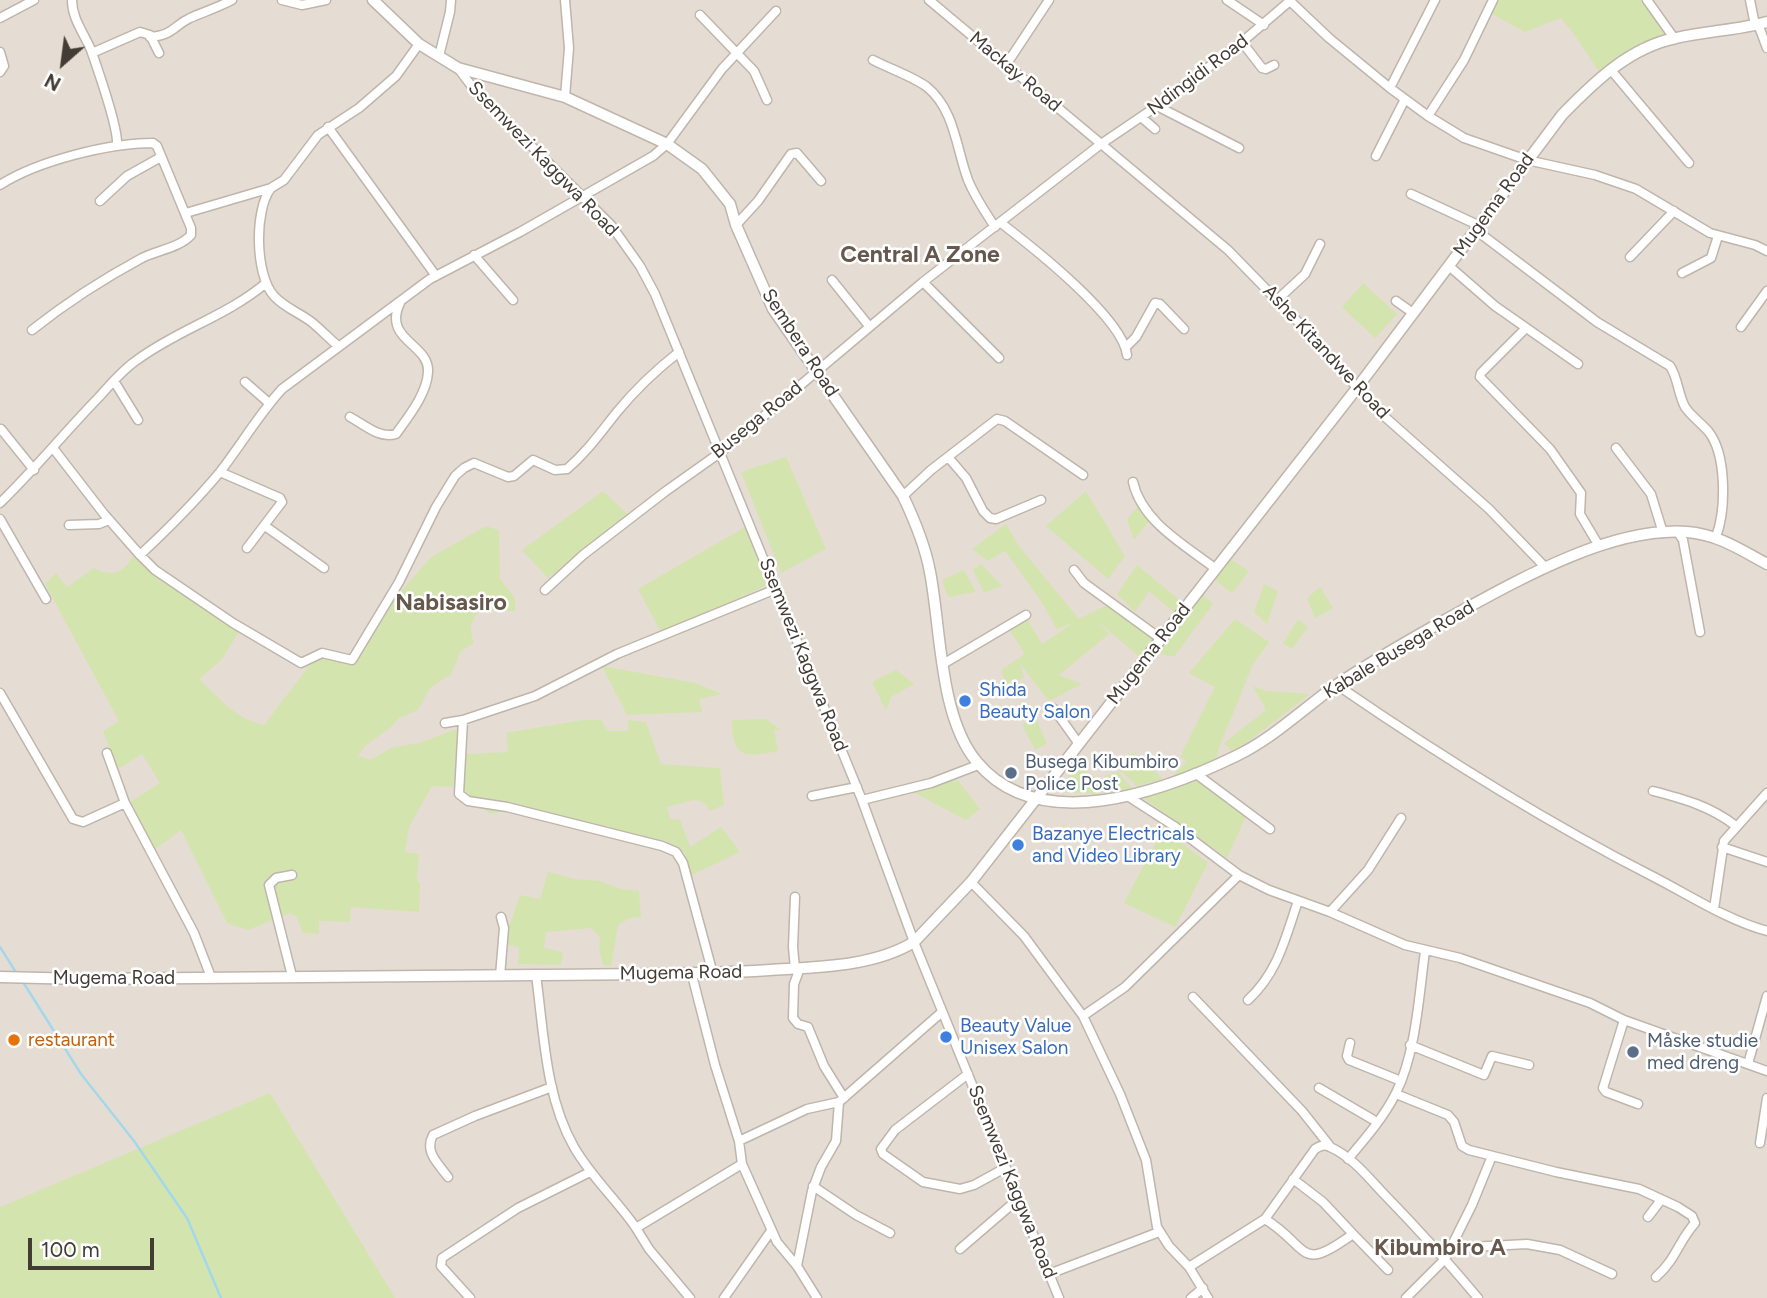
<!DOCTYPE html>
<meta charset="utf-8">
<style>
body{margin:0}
#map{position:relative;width:1767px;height:1298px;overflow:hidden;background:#f1ece5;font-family:Figtree,sans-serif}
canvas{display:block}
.north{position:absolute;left:28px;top:28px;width:70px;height:70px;-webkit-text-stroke:5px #fff;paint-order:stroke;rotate:208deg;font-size:19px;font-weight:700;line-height:28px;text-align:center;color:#433c35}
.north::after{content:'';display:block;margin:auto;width:24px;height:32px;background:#433c35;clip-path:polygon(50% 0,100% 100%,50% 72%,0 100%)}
.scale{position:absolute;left:28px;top:1238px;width:126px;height:32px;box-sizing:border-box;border:4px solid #433c35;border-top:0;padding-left:9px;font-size:21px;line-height:24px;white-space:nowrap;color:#433c35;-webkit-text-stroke:5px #fff;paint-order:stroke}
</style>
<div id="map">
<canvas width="1767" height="1298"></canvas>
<div class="north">N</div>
<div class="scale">100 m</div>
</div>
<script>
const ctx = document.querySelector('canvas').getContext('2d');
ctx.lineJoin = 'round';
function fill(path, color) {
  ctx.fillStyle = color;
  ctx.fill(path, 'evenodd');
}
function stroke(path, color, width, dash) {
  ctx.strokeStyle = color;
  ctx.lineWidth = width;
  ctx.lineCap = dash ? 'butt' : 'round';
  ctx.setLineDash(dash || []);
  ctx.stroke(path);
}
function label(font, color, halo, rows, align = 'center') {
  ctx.font = font + ' Figtree,sans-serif';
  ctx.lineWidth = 5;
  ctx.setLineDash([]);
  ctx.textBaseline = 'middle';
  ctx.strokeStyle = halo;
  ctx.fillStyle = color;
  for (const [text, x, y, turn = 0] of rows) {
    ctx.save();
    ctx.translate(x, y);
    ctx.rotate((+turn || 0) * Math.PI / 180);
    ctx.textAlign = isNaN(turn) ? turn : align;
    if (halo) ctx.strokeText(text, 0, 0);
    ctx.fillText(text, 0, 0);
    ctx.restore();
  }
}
fill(new Path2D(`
 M0,0H1767V1298H0Z`), '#e5ddd3');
fill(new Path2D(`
 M1498,0H1643L1657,19L1664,35L1631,51L1600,73L1576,37L1561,18L1525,32L1492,14Z
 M1363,283L1397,314L1375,338L1342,307Z
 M786,457L826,549L781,573L741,472Z
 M603,491L630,517L548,578L522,550Z
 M1086,491L1125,556L1108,579L1046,526Z
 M1140,505L1150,520L1134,540L1127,519Z
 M1006,524L1018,545L1079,619L1107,605L1158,642L1140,657L1098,622L1109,634L1059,675L1082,684L1049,701L1020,664L1024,677L1007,688L1001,670L1025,654L1008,628L1027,619L1042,644L1073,623L1057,629L1041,601L1005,551L988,561L972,549Z
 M486,526L499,530L500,579L515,598V611L481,609C470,621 469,628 474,643L461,651L451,674L430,688L418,710L399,718L391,727L365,746L358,756L370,760L393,747L419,743L454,730H460V745L468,754L508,752L506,733L582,720H601L608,731H628V720L646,722L661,764L720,768L724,805L710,811L704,802L693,800L667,807L670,819L680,820L690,847L721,827L740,852L690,876L685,853L667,841L646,840L607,826L576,822L534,808L526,812L504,802L499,812L490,814L461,787L432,786L409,827L405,852L419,854L417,880L420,883L419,912L351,907L350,922L319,921V934L303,933L296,916L290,913L248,930L227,923L181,830L154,850L130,802L160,783L142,754L120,768L115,763L103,731L119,721L45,584L56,573L67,587L94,568C112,577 123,574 133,556L161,581L240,630L222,659L199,679C219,698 237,720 264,725L322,649L348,660L378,618L431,557Z
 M745,527L767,585L662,634L638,589Z
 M1230,559L1249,571L1232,593L1214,579Z
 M981,564L1002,586L984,593L973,570Z
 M1137,565L1183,603L1175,613L1149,591L1135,612L1117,594Z
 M964,570L976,592L948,597L942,580Z
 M1264,584L1278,591L1267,624L1254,612Z
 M1320,587L1333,608L1315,618L1307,598Z
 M1201,593L1213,604L1174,657L1158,653Z
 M1235,619L1269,642L1253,664L1219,748L1216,760L1172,777L1187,761L1180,757L1215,687L1189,673Z
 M1298,619L1308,627L1292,649L1283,643Z
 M602,666L695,683L722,694L699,699L702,712L627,715Z
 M896,670L914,684L891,697L886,711L872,682Z
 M1253,686L1266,691L1310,694L1233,753L1224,743L1266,710Z
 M1035,716L1047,744L1035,750L1022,725Z
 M766,719L781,730H774L778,751C744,758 732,758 732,720Z
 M1134,752L1163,779L1137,786L1114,765Z
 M1075,765L1104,782L1099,794L1060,792Z
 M1118,772L1135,792L1131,793L1118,788L1111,798L1104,776Z
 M956,778L980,809L966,820L913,792Z
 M1199,779L1247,814L1227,858L1142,797Z
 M1163,829L1208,863L1175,927L1124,903Z
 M548,872L575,879L599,881L621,889L639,891L641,917L630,918L618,925L611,966L603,965L599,949L600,937L591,928L546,932L544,948L563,952L561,965L518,964L519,947L505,944L507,933L520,895L540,899Z
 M270,1093L395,1298H0V1207Z`), '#d4e4af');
stroke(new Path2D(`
 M0,947L17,974
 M23,982L81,1074L134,1141L187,1218L221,1298`), '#a3d8ec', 2.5);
const minor = new Path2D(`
 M72,0C72,19 84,33 91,50C98,70 118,127 117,144
 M282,0L302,5L326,0
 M565,0L569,48L565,97
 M929,0L1228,250L1306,330L1376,409L1489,509L1546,568
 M1227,0L1264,25
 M1647,0L1674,38
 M1750,0L1755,25
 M1290,1L1329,38L1390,88L1428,116L1464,138L1527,160L1595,175L1636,189L1710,233L1755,245L1767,251
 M700,15L754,71L767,100
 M0,18L34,0
 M1758,24L1767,48
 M150,37C174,35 173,26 190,18C204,12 219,7 232,0
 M1242,42L1262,68L1266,69L1274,65
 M0,52L4,66L0,72
 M92,53L140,32L150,35L159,53
 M439,56L450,12L451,0
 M873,60C890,69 912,76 927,87C955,110 956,148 968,180C975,197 985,212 995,227
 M1006,65L1049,0
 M458,68L473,88L611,225L640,266L655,294L862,800L914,942L1059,1298
 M1611,70L1689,163
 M1390,88L1435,0
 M1157,106L1239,148
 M1428,116L1464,60L1493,0
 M1141,117L1155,129
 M328,127L436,276
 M1376,156L1405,99
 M0,185C37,161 109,143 153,143L157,146L191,228V235C179,248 158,250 142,258C103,279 66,303 32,330
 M271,188C254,210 255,275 274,296C286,309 301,313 314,324C322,331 330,339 338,346
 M1411,194L1480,226
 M100,201L127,176L161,157
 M186,213L271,188L284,180L318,135L359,108L396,76L419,44
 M1001,223C1031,246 1123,318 1127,355
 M736,225L758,201L791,154L797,153L821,181
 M1477,231L1597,322L1670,366C1678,378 1678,394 1685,407C1691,416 1701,423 1708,431C1727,454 1726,510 1716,537
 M474,255L513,300
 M1630,257L1674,211
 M1449,266L1495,306L1578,364
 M1682,273L1711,258L1718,236
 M832,280L869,326
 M923,282L999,358
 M1277,300L1305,274L1320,244
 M1396,301L1413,313
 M1741,327L1767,291
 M1525,329L1481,373L1480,377L1550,449L1581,493L1580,514L1599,546
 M1126,347L1136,337L1155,303L1160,304L1184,329
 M114,381L138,420
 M245,382L269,403
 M350,417C365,425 379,439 396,434C408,417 427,394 428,372C430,344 382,340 400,303
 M1,429L34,470
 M53,448L104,514L140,555C168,529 195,502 220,472C241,445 259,414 282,389L430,279L520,232L653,156L667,144L722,69L776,11
 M1616,448L1651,494L1663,533
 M948,457L966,478L983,511L990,518L996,519L1041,500
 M220,472L280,498L282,502L247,548
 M1133,482C1142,522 1185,545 1216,569
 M903,496L931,470L997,419L1005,421L1083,475
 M0,503C35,469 65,432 99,397C111,384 122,370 137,360C177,330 227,316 266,283
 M0,519L46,599
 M69,525L99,524L109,520
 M265,526L324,568
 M1677,531L1683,540L1700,632
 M140,555L155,570L233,623L301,663L322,653L352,660L399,582L436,507L455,476L464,468L474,463L508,477L514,476L533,460L555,470L567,469C587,452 601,432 617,412C635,390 656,370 679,352
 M1074,570L1084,583L1161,639
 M545,590L583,555L666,491L721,452L923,282L1101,144L1157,106L1242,42L1291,0
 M943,664L1026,615
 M1337,685C1439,755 1542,820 1652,876C1689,895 1727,920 1767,931
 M0,693L73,819L83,822L125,803
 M1054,709L1079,744
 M463,720L459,794L468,801L507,807L662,846L676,852L683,863L713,974
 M445,723L463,720L535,696L617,654L776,589
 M107,753L125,803L194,933L211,977
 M1195,773L1270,829
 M1653,791C1684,799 1710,806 1736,826
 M812,796L857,787
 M1129,797L1174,826L1239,875L1269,890L1330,912L1405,945L1460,958L1590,1003L1624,1020L1603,1088L1606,1092L1638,1104
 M862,800L931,783L978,765
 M1722,847L1767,862
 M292,875L276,878L269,885L292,976
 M971,882L1024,936L1083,1016L1120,1094L1146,1160L1157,1227L1169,1246L1189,1267L1208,1298
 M795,897L793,947L795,969
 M1714,909L1724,841L1767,793
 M1330,912L1368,870L1401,818
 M800,968L794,984L793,1018L798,1024L808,1027L824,1066L844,1098
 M536,975C544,1033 545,1096 574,1147C591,1177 617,1200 636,1228L742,1164
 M692,975L715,1065L739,1141L742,1164L777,1242L797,1266L817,1298
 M500,976L504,928L501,917
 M1193,997L1302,1111L1329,1145
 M1248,1000C1278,972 1285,939 1298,901
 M1083,1016L1125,987L1239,875
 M1624,1020L1767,1071
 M1350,1043L1347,1056L1349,1060L1401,1081
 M1410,1045L1484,1075L1492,1056L1529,1065
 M1748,1064L1767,996
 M968,1074L895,1130L881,1149L883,1154L923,1182L960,1189L974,1185L1005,1168
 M1319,1088L1377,1122
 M1396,1094L1448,1115L1454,1122L1462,1146L1469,1150L1556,1172L1639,1189L1678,1207L1692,1216L1695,1223C1678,1242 1677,1258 1656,1277
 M739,1141L807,1109L839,1102L942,1012
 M1760,1143L1767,1098
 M1348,1159C1365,1139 1384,1117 1396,1093C1416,1053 1419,995 1425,951
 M448,1177C438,1163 424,1152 433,1135L475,1116L552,1087
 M1293,1179L1323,1202L1353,1234
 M813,1186L856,1215L890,1233
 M1648,1217L1661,1200
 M1265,1219C1311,1248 1298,1274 1353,1234L1388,1270
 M636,1228L649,1249L690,1298
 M1451,1248L1527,1244L1560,1250L1612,1274
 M960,1249L1017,1200
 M797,1266L812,1191L821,1167L836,1141L839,1102
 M1189,1267L1265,1219L1315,1149C1320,1146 1324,1144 1330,1147C1351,1156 1368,1177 1383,1193C1416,1227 1448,1262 1478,1298
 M1049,1274L1159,1232
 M470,1298L441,1266L442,1258L518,1208L590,1172
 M724,1298L771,1231
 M1191,1298L1203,1288
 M1406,1298L1445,1259L1472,1205L1492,1156`);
const tertiary = new Path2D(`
 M373,0L419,44L458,68L565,97L667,144L702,169L730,204L736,225L773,309L903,496C915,521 925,545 930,572C941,628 939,717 977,762C1039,837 1164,791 1236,756C1272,739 1303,709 1335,686C1370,662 1408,641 1445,620C1511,584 1609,526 1687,532C1717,534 1741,550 1767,564
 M0,977L83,979C235,977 386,977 538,975C616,974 693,975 770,970C817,967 873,967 914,942L971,882L1357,388L1562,115C1594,82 1630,47 1676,38C1706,31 1738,30 1767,22`);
stroke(minor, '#bfb5ab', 11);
stroke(tertiary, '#bfb5ab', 13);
stroke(minor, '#fff', 8);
stroke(tertiary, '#fff', 10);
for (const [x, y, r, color] of [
 [965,701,7,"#3f7fe0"],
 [1011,773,7,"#5c6f8a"],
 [1018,845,7,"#3f7fe0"],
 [946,1037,7,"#3f7fe0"],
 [14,1040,7,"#e8710a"],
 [1633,1052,7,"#5c6f8a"]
]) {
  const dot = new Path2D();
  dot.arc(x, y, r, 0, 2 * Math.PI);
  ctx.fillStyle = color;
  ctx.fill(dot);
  stroke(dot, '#fff', 2.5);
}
label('19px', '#433c35', '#fff', [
 ["Mackay Road",1015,72,40],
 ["Ndingidi Road",1198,75,-37],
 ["Ssemwezi Kaggwa Road",543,159,46],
 ["Mugema Road",1494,205,-54],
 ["Sembera Road",800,343,57],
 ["Ashe Kitandwe Road",1326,352,47],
 ["Busega Road",757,420,-39],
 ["Kabale Busega Road",1399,650,-31],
 ["Mugema Road",1149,654,-52],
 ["Ssemwezi Kaggwa Road",803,655,68],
 ["Mugema Road",681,973,-1],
 ["Mugema Road",114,978],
 ["Ssemwezi Kaggwa Road",1012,1182,68]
]);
label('19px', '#366cbe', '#fff', [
 ["Shida",979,690],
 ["Beauty Salon",979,712],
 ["Bazanye Electricals",1032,834],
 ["and Video Library",1032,856],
 ["Beauty Value",960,1026],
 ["Unisex Salon",960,1048]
], 'left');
label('19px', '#4e5e75', '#fff', [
 ["Busega Kibumbiro",1025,762],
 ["Police Post",1025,784],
 ["Måske studie",1647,1041],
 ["med dreng",1647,1063]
], 'left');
label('19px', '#c56008', '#fff', [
 ["restaurant",28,1040]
], 'left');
label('bold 23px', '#66584c', '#fff', [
 ["Central A Zone",920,255],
 ["Nabisasiro",451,603],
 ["Kibumbiro A",1440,1248]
]);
</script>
